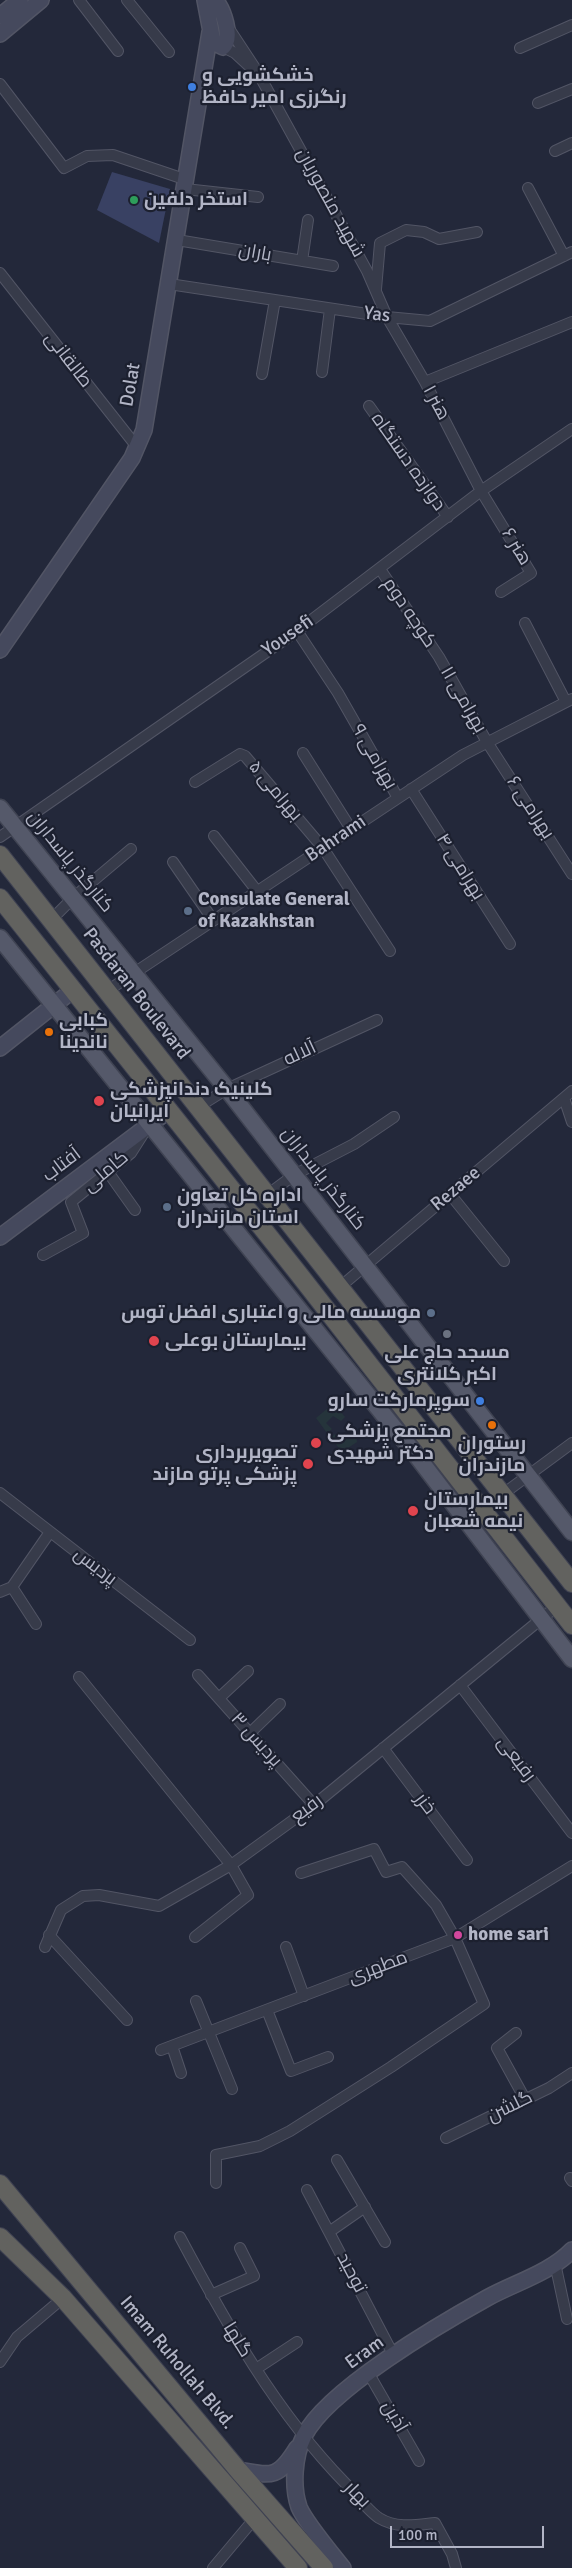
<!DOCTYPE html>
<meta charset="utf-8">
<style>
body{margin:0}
#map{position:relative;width:572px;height:2568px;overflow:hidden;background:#23283a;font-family:Signika,sans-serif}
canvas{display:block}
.scale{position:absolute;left:390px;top:2526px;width:154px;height:22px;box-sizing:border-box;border:2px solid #b2b5c6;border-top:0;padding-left:6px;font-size:15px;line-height:18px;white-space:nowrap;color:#b2b5c6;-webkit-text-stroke:4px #1c202f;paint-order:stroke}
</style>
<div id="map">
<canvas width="572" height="2568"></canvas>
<div class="scale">100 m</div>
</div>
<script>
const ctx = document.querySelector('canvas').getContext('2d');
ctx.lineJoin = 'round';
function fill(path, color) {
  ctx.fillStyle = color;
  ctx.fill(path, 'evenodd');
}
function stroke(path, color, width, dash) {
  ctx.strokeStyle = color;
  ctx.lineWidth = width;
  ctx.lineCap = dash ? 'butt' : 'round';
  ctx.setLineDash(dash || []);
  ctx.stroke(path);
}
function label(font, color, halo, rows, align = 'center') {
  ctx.font = font + ' Signika,Cairo,sans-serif';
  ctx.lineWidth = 4.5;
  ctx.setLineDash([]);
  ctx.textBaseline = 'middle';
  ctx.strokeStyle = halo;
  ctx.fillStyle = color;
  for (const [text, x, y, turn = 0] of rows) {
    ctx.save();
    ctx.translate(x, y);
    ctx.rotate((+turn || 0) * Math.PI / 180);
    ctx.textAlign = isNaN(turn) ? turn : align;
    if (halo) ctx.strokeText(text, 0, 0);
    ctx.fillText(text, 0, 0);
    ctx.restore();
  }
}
fill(new Path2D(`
 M328,1408L341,1412L345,1417L341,1421L333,1416L326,1423L332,1429L327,1433L316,1418Z
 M350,1423L355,1429L357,1442L342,1452L331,1438L335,1434L341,1441L350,1435L345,1426Z`), '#25343b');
fill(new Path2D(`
 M112,172L170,189L159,243L97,210Z`), '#394163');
const minor = new Path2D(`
 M79,0L118,51
 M127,0L169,52
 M228,27L257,71L367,271L387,317L425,382L481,491L531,573L501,592
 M223,47L235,53L248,65
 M520,48L572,25
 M0,84L64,168L87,156L113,155L187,180
 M538,103L572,89
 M555,151L572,143
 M528,188L564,256
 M185,189L258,197
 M177,240L333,266
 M302,261L308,220
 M0,273L137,447
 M169,284L387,317L430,321L572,252
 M376,289L380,243L406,230L424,232L439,239L477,232
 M322,372L330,309
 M262,374L275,300
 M425,382L572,322
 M369,406L448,517
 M380,569L439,657L487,742L572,874
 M525,623L566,702
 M297,631L338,693L398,798
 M303,753L351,829
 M195,782L240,754L245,756L323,848L390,951
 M411,789L510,944
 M214,836L257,891
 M0,837L297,631L481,491L572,429
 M173,862L213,920
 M51,920L74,897L131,849
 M107,991L463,755L572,699
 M564,1098L572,1122
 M198,1107L227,1089L377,1020
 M108,1172L135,1210
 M450,1194L504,1261
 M267,1195L294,1175L354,1144L394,1117
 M43,1255L83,1233L71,1202L131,1153L145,1131
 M340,1287L572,1091
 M0,1493L190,1640
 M503,1494L572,1443
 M12,1587L36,1624
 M0,1592L12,1587L50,1532
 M198,1675L314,1805
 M79,1677L231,1865L248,1895L195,1937
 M460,1685L572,1833
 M219,1698L248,1671
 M250,1733L280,1704
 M383,1748L467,1860
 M49,1935L127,2020
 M45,1947L61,1910L83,1896L99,1895L159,1906L231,1865L314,1805L557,1606
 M286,1947L304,1996
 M196,2001L232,2089
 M267,2010L291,2071L328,2057
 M516,2033L497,2048L525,2099
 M172,2046L181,2073
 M161,2050L455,1938L572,1866
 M446,2138L549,2088L572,2073
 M337,2160L385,2242
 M570,2178L572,2181
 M216,2183V2155L260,2146L290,2131L391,2067L484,2004L455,1938L436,1905L402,1867L386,1872L374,1849L301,1873
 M307,2190L394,2356
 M329,2232L365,2207
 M180,2237C227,2325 275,2411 345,2483C355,2493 367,2510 379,2518C397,2529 416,2525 435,2523L452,2554L456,2568
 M555,2263L567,2319
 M211,2295L254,2276L240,2248
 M0,2362L17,2337L63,2298
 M256,2369L297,2342
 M369,2374L419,2461
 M213,2568L255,2518`);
const secondary = new Path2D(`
 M205,0L213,42L223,47C233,37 223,9 215,0
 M0,16L20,0
 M0,34L41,0
 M0,650L132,458L144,430L210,32
 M0,1048L73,990
 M0,1237L169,1110
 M238,2470C272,2476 278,2479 297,2448
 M343,2568C332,2554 305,2522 299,2507C292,2487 294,2456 304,2436C327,2390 440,2324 487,2298C514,2283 550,2273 572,2250`);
const primary = new Path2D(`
 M0,808L227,1089L572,1532
 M0,938L416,1455L572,1659`);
const trunk = new Path2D(`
 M0,855L572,1583
 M0,898L298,1273L572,1625
 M0,2184L238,2470L324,2568
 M0,2237L63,2298L298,2568`);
stroke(minor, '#525565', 12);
stroke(secondary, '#525565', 18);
stroke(primary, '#404453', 19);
stroke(trunk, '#3f4252', 20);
stroke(minor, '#373b4a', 10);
stroke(secondary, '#45495d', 15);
stroke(primary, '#55596a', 16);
stroke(trunk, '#62625f', 18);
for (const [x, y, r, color] of [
 [192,87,5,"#3f7fe0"],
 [134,200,5,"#2e9e5b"],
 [188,911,5,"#5c6f8a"],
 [49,1032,5,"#e8710a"],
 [99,1101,6,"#e0444e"],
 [167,1207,5,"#5c6f8a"],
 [431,1313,5,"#5c6f8a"],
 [447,1334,5,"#6b7280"],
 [154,1341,6,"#e0444e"],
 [480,1401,5,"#3f7fe0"],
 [492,1425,5,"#e8710a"],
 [316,1443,6,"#e0444e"],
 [308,1464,6,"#e0444e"],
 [413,1511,6,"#e0444e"],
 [458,1935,5,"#d1479c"]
]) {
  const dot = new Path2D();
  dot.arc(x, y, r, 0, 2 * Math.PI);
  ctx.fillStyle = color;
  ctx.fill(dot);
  stroke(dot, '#1c202f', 2);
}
label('bold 19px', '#b2b5c6', '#1c202f', [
 ["خشکشویی و",202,76],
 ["رنگرزی امیر حافظ",202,98],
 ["استخر دلفین",144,200],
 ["Consulate General",198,900],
 ["of Kazakhstan",198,922],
 ["کبابی",59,1021],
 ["ناندینا",59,1043],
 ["کلینیک دندانپزشکی",110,1090],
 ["ایرانیان",110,1112],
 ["اداره کل تعاون",177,1196],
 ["استان مازندران",177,1218],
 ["موسسه مالی و اعتباری افضل توس",421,1313,"right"],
 ["بیمارستان بوعلی",165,1341],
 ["مسجد حاج علی",447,1353,"center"],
 ["اکبر کلانتری",447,1375,"center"],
 ["سوپرمارکت سارو",470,1401,"right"],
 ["مجتمع پزشکی",327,1432],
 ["دکتر شهیدی",327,1454],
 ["رستوران",492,1444,"center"],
 ["مازندران",492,1466,"center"],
 ["تصویربرداری",297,1453,"right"],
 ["پزشکی پرتو مازند",297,1475,"right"],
 ["بیمارستان",424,1500],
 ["نیمه شعبان",424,1522],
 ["home sari",468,1935]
], 'left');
label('19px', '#b2b5c6', '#1c202f', [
 ["شهید منصوریان",330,203,61],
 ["باران",255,253,10],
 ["Yas",377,315,7],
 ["طالقانی",68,360,52],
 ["Dolat",131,385,-80],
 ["هنر ۱",436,403,62],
 ["دوازده دستگاه",408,462,55],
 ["هنر ۶",516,547,59],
 ["کوچه دوم",409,613,56],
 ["Yousefi",288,636,-35],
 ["بهرامی ۱۱",463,700,60],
 ["بهرامی ۹",374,757,60],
 ["بهرامی ۵",275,791,50],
 ["بهرامی ۶",530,808,57],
 ["Bahrami",336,839,-34],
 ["کنارگذر پاسداران",70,862,51],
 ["بهرامی ۴",460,867,58],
 ["Pasdaran Boulevard",136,994,52],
 ["آلاله",300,1054,-25],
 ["آفتاب",62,1165,-37],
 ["کاملی",106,1172,-40],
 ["کنارگذر پاسداران",323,1179,52],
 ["Rezaee",456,1189,-40],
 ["پردیس",95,1567,38],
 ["پردیس ۳",256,1740,48],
 ["رفیعی",516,1759,53],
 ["خزر",425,1804,53],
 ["رفیع",307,1809,-37],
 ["مطهری",378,1968,-21],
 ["گلشن",510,2107,-26],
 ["توحید",351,2273,62],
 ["گلها",237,2340,58],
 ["Eram",365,2353,-36],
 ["Imam Ruhollah Blvd.",177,2363,50],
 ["آذین",394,2417,60],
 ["بهار",357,2495,46]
]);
</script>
